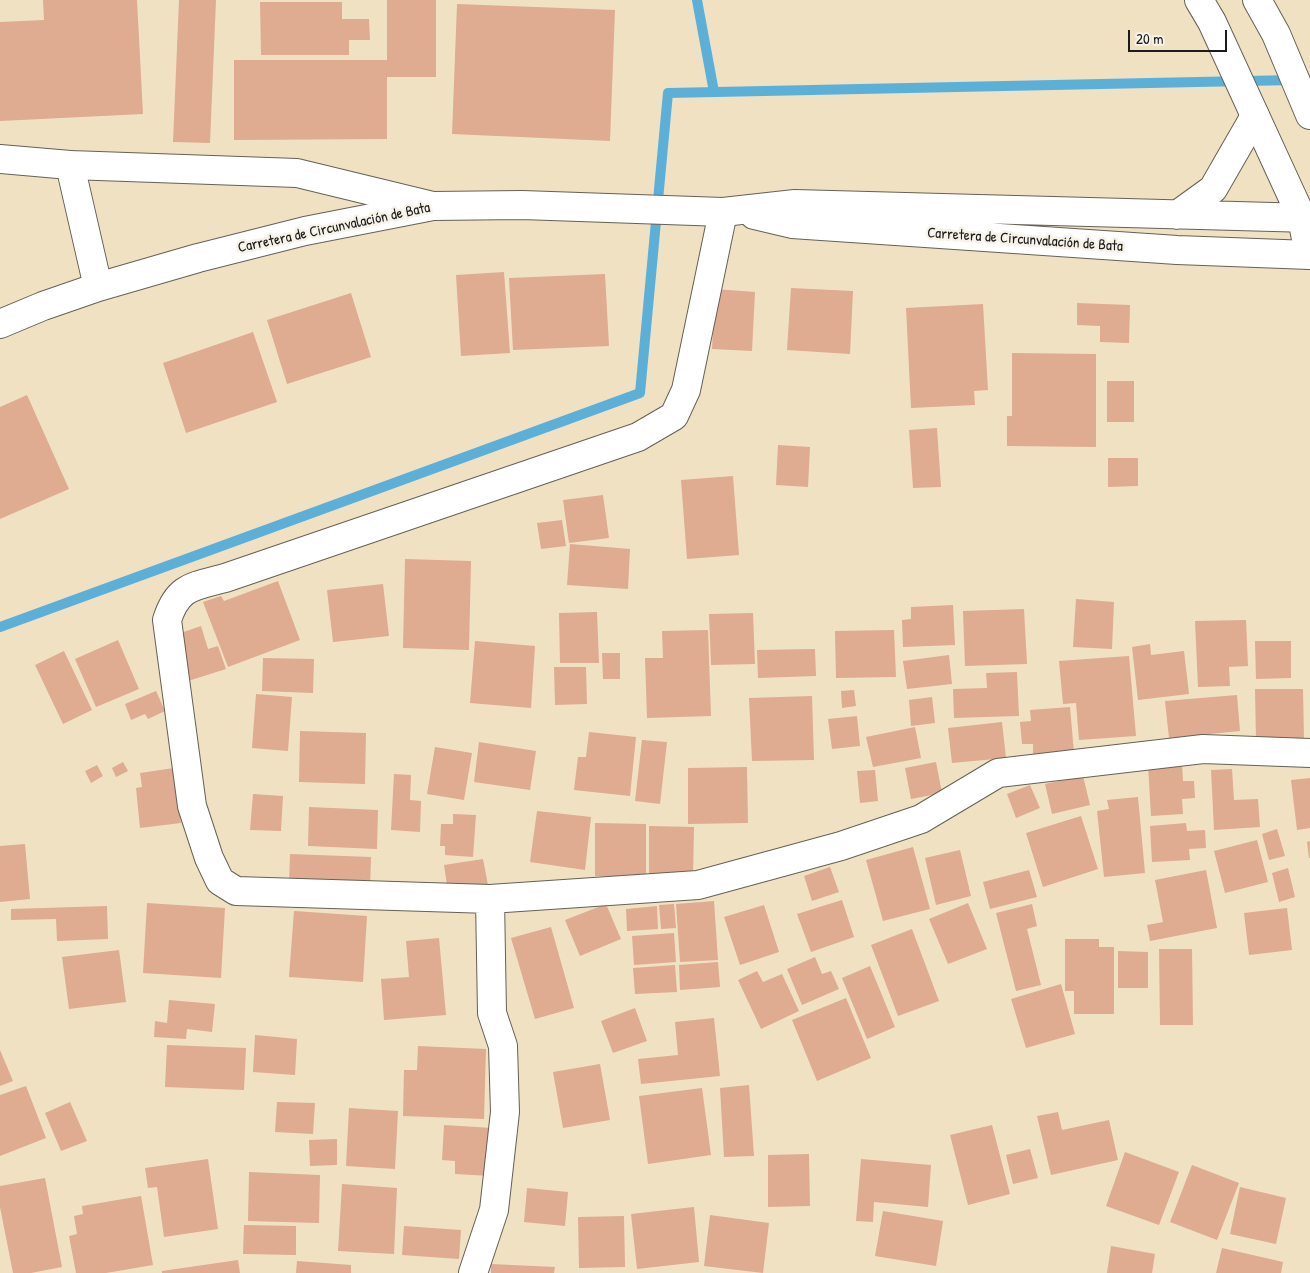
<!DOCTYPE html>
<meta charset="utf-8">
<style>
body{margin:0}
#map{position:relative;width:1310px;height:1273px;overflow:hidden;background:#f0e1c3;font-family:"Patrick Hand",sans-serif}
canvas{display:block}
.scale{position:absolute;left:1128px;top:30px;width:99px;height:22px;box-sizing:border-box;border:2px solid #1c1c1c;border-top:0;padding-left:6px;font-size:15px;line-height:18px;white-space:nowrap;color:#1c1c1c;-webkit-text-stroke:4px #f7f3e8;paint-order:stroke}
</style>
<div id="map">
<canvas width="1310" height="1273"></canvas>
<div class="scale">20 m</div>
</div>
<script>
const ctx = document.querySelector('canvas').getContext('2d');
ctx.lineJoin = 'round';
function stroke(path, color, width, dash) {
  ctx.strokeStyle = color;
  ctx.lineWidth = width;
  ctx.lineCap = dash ? 'butt' : 'round';
  ctx.setLineDash(dash || []);
  ctx.stroke(path);
}
function fill(path, color) {
  ctx.fillStyle = color;
  ctx.fill(path, 'evenodd');
}
function label(font, color, halo, rows, align = 'center') {
  ctx.font = font + ' "Patrick Hand",sans-serif';
  ctx.lineWidth = 5;
  ctx.setLineDash([]);
  ctx.textBaseline = 'middle';
  ctx.strokeStyle = halo;
  ctx.fillStyle = color;
  for (const [text, x, y, turn = 0] of rows) {
    ctx.save();
    ctx.translate(x, y);
    ctx.rotate((+turn || 0) * Math.PI / 180);
    ctx.textAlign = isNaN(turn) ? turn : align;
    if (halo) ctx.strokeText(text, 0, 0);
    ctx.fillText(text, 0, 0);
    ctx.restore();
  }
}
stroke(new Path2D(`
 M697,0L714,92
 M0,627L640,393L668,93L1294,80`), '#5cb0d8', 10);
fill(new Path2D(`
 M43,0H137L143,114L0,121V22L44,20Z
 M179,0H216L210,143L173,142Z
 M387,0H436V77H387V139L234,140V60H387Z
 M260,2H342V19H369L370,40H349V55H261Z
 M457,4L615,10L610,141L452,134Z
 M504,272L510,353L461,356L456,275Z
 M605,274L609,346L513,350L509,278Z
 M791,288L853,291L850,354L787,350Z
 M715,289L755,292L752,351L712,349Z
 M351,293L371,357L287,384L267,320Z
 M1077,303L1130,305L1129,343L1100,342V326L1077,325Z
 M983,304L988,390L974,391L975,405L911,408L906,308Z
 M253,332L277,402L186,433L163,363Z
 M1012,353L1096,354V447L1007,446V416H1012Z
 M1107,381H1134V422H1107Z
 M27,395L69,489L0,519V407Z
 M937,428L941,487L913,488L909,430Z
 M778,445L810,447L808,487L776,485Z
 M1108,458H1138V486L1108,487Z
 M733,476L739,555L687,559L681,480Z
 M603,495L609,538L569,543L563,500Z
 M562,520L566,546L541,549L537,523Z
 M570,544L630,549L628,589L567,585Z
 M405,559L471,561L469,650L403,648Z
 M278,581L300,640L228,667L203,602L221,596L224,601Z
 M383,584L389,636L333,642L327,590Z
 M1076,599L1114,602L1112,649L1073,647Z
 M953,605L955,645L903,647L902,620L911,619V607Z
 M1024,609L1027,664L965,666L963,611Z
 M597,612L599,663H560L559,613Z
 M753,613L755,664L711,665L709,614Z
 M1246,620L1248,666L1229,667L1230,686L1198,687L1195,621Z
 M201,626L208,649L218,646L226,669L188,681L172,636Z
 M708,630L711,716L647,718L645,658H663L662,631Z
 M894,630L896,677L836,678L835,631Z
 M118,640L139,689L96,707L75,659Z
 M475,641L535,646L531,708L470,703Z
 M1255,641H1291V678L1256,679Z
 M1150,644L1151,655L1184,651L1189,694L1138,700L1132,647Z
 M815,649L816,676L758,678L757,650Z
 M64,651L92,710L63,724L35,665Z
 M602,653H620V679H603Z
 M949,655L952,684L907,689L903,661Z
 M1129,656L1136,736L1079,740L1076,703L1063,704L1059,661Z
 M263,658L314,659L313,693L262,691Z
 M554,667H586L587,704L555,705Z
 M1017,672L1019,716L954,718L953,689L987,688L986,673Z
 M1255,689H1303L1304,740L1256,741Z
 M854,690L856,706L842,708L841,691Z
 M156,691L165,711L148,719L145,714L131,720L125,704Z
 M256,694L292,697L288,751L252,748Z
 M1237,695L1240,731L1169,738L1165,701Z
 M812,696L814,760L752,761L749,698Z
 M932,697L935,723L911,726L909,700Z
 M1070,707L1074,753L1033,756V744H1022L1020,722L1031,721L1030,710Z
 M857,716L860,746L832,749L828,719Z
 M1002,722L1006,758L952,763L948,728Z
 M915,727L921,758L873,767L866,737Z
 M300,731L366,733L365,784L299,782Z
 M589,732L636,737L630,796L574,790L578,757H586Z
 M642,740L667,742L660,804L635,801Z
 M479,742L536,751L530,790L474,782Z
 M435,747L472,753L464,800L427,794Z
 M123,762L128,771L116,777L112,768Z
 M936,762L942,793L911,799L905,768Z
 M1182,763L1183,781H1194L1195,798L1182,799L1183,814L1151,816L1148,765Z
 M97,765L103,776L91,783L85,771Z
 M747,767L748,823L688,824V768Z
 M174,768L181,823L140,828L136,788L142,787L140,773Z
 M1232,769L1234,800L1258,799L1260,827L1214,830L1211,770Z
 M875,770L878,801L860,803L857,771Z
 M394,774L411,775L410,800L421,801L420,832L391,830Z
 M1083,776L1090,805L1052,814L1045,784Z
 M1310,778V828L1297,830L1291,780Z
 M1030,785L1040,808L1016,818L1007,794Z
 M253,794L283,796L281,831L250,830Z
 M1138,797L1145,873L1104,877L1097,811L1109,809L1107,800Z
 M309,807L378,810L377,849L308,846Z
 M537,811L591,817L585,870L530,862Z
 M453,814L476,815L473,857L445,855V846H440L441,824H453Z
 M1081,816L1098,869L1043,887L1026,833Z
 M595,823L646,824V877L595,876Z
 M1186,823L1187,831L1205,830L1206,848L1189,849L1190,860L1152,862L1150,826Z
 M649,826L694,827L693,878L649,877Z
 M1277,829L1285,856L1269,860L1262,834Z
 M1257,840L1268,882L1225,893L1214,851Z
 M1310,841V858H1309L1307,842Z
 M25,844L30,899L0,902V846Z
 M913,847L930,909L883,921L866,860Z
 M960,850L971,896L936,905L925,858Z
 M290,854L371,857L370,890L289,886Z
 M483,859L488,885L448,892L444,865Z
 M830,867L839,892L812,901L804,876Z
 M1288,868L1295,897L1279,902L1272,873Z
 M1029,870L1037,897L990,909L983,882Z
 M1206,870L1217,928L1150,941L1147,925L1163,922L1155,880Z
 M842,900L854,937L811,952L797,914Z
 M714,901L718,960L680,962L676,904Z
 M147,903L225,908L221,978L143,973Z
 M968,903L987,949L948,964L929,919Z
 M606,904L621,939L580,956L565,920Z
 M674,904L676,928L661,929L659,905Z
 M1032,904L1037,926L1027,929L1041,985L1016,991L996,913Z
 M764,905L779,952L740,965L724,917Z
 M107,906L108,939L57,941L56,919L11,920V909Z
 M657,906L658,929L627,931L626,909Z
 M1287,908L1292,950L1249,955L1244,913Z
 M294,911L367,916L363,982L289,977Z
 M551,927L574,1008L535,1019L511,938Z
 M912,929L939,1001L898,1016L871,945Z
 M674,933L676,962L634,965L632,936Z
 M439,938L446,1015L384,1020L381,979L409,977L406,941Z
 M1065,939H1099V947H1114V1014H1074V991H1065Z
 M1159,949H1192L1193,1025H1160Z
 M119,950L126,1002L69,1009L62,957Z
 M1118,951L1148,952V988H1118Z
 M815,957L822,974L831,971L839,989L802,1005L787,969Z
 M718,962L720,987L680,990L679,965Z
 M675,965L677,992L635,994L633,968Z
 M870,966L895,1027L867,1039L842,978Z
 M757,971L763,982L782,974L799,1011L761,1029L738,980Z
 M1061,984L1075,1034L1026,1048L1011,999Z
 M846,998L871,1058L817,1081L792,1020Z
 M169,1000L215,1004L212,1032L187,1029L186,1039L154,1037L155,1021L167,1023Z
 M635,1008L647,1041L613,1053L601,1021Z
 M714,1018L720,1076L641,1084L638,1059L678,1055L675,1022Z
 M255,1035L297,1039L295,1075L253,1072Z
 M167,1045L246,1048L244,1090L165,1087Z
 M418,1046L486,1049L484,1119L403,1116L404,1070H417Z
 M0,1050L13,1081L0,1086Z
 M600,1064L610,1120L563,1128L553,1072Z
 M749,1085L754,1156L724,1157L720,1088Z
 M26,1086L46,1138L0,1156V1095Z
 M702,1088L711,1155L648,1164L639,1096Z
 M70,1102L87,1141L61,1151L45,1113Z
 M277,1102L315,1103L313,1134L275,1132Z
 M349,1108L398,1111L395,1169L346,1166Z
 M1058,1112L1062,1130L1109,1120L1118,1160L1051,1175L1037,1116Z
 M444,1125L492,1128L490,1176L455,1174V1161L442,1160Z
 M992,1125L1010,1194L968,1205L950,1135Z
 M337,1139V1165L310,1166L309,1140Z
 M1030,1149L1038,1178L1013,1184L1006,1155Z
 M1125,1152L1179,1172L1159,1225L1106,1206Z
 M809,1154L810,1206L768,1207V1155Z
 M208,1159L218,1229L164,1237L157,1187L148,1188L145,1168Z
 M861,1159L931,1165L928,1207L874,1202L873,1222L856,1221Z
 M1192,1165L1239,1183L1217,1240L1170,1222Z
 M249,1172L320,1175L319,1223L248,1221Z
 M45,1178L62,1267L31,1273H13L0,1207V1186Z
 M342,1184L397,1188L394,1254L338,1251Z
 M1240,1187L1286,1198L1276,1244L1230,1234Z
 M527,1188L568,1192L565,1226L524,1222Z
 M141,1196L153,1265L106,1273H76L69,1236L77,1234L74,1216L83,1214L82,1206Z
 M694,1207L699,1262L637,1269L631,1214Z
 M883,1211L943,1221L936,1266L875,1256Z
 M710,1215L769,1223L763,1273L704,1266Z
 M624,1216L625,1267L579,1268L578,1217Z
 M244,1225L296,1226V1255L243,1254Z
 M404,1226L461,1230L459,1259L402,1255Z
 M1111,1246L1155,1254L1152,1273H1107Z
 M1222,1248L1283,1262L1281,1273H1216Z
 M238,1260L240,1273H162V1271Z
 M297,1261L351,1265V1273H296Z
 M491,1264L555,1267L554,1273H491Z`), '#dfab91');
const minor = new Path2D(`
 M1199,0L1212,22L1302,218L1309,255
 M1257,0L1276,34L1310,115
 M0,159L70,165L297,173L433,206
 M723,212L686,390L674,416L638,437L225,578C192,587 178,586 167,620L192,806L209,858L220,881L236,891L490,899L698,885L841,846L921,819L998,773L1203,749L1310,753
 M473,1273L494,1210L505,1112L503,1046L492,1013L490,899`);
const primary = new Path2D(`
 M70,165L98,287
 M754,215L792,224L1177,250L1310,255
 M1177,215L1213,189L1255,116
 M0,324L43,306L98,287L198,258L305,231L433,206L522,205L723,212L795,204L1310,218`);
stroke(minor, '#666156', 30);
stroke(primary, '#666156', 30);
stroke(minor, '#fff', 28);
stroke(primary, '#fff', 28);
label('15px', '#1c1c1c', '#f7f3e8', [
 ["Carretera de Circunvalación de Bata",334,228,-12],
 ["Carretera de Circunvalación de Bata",1025,240,4]
]);
</script>
